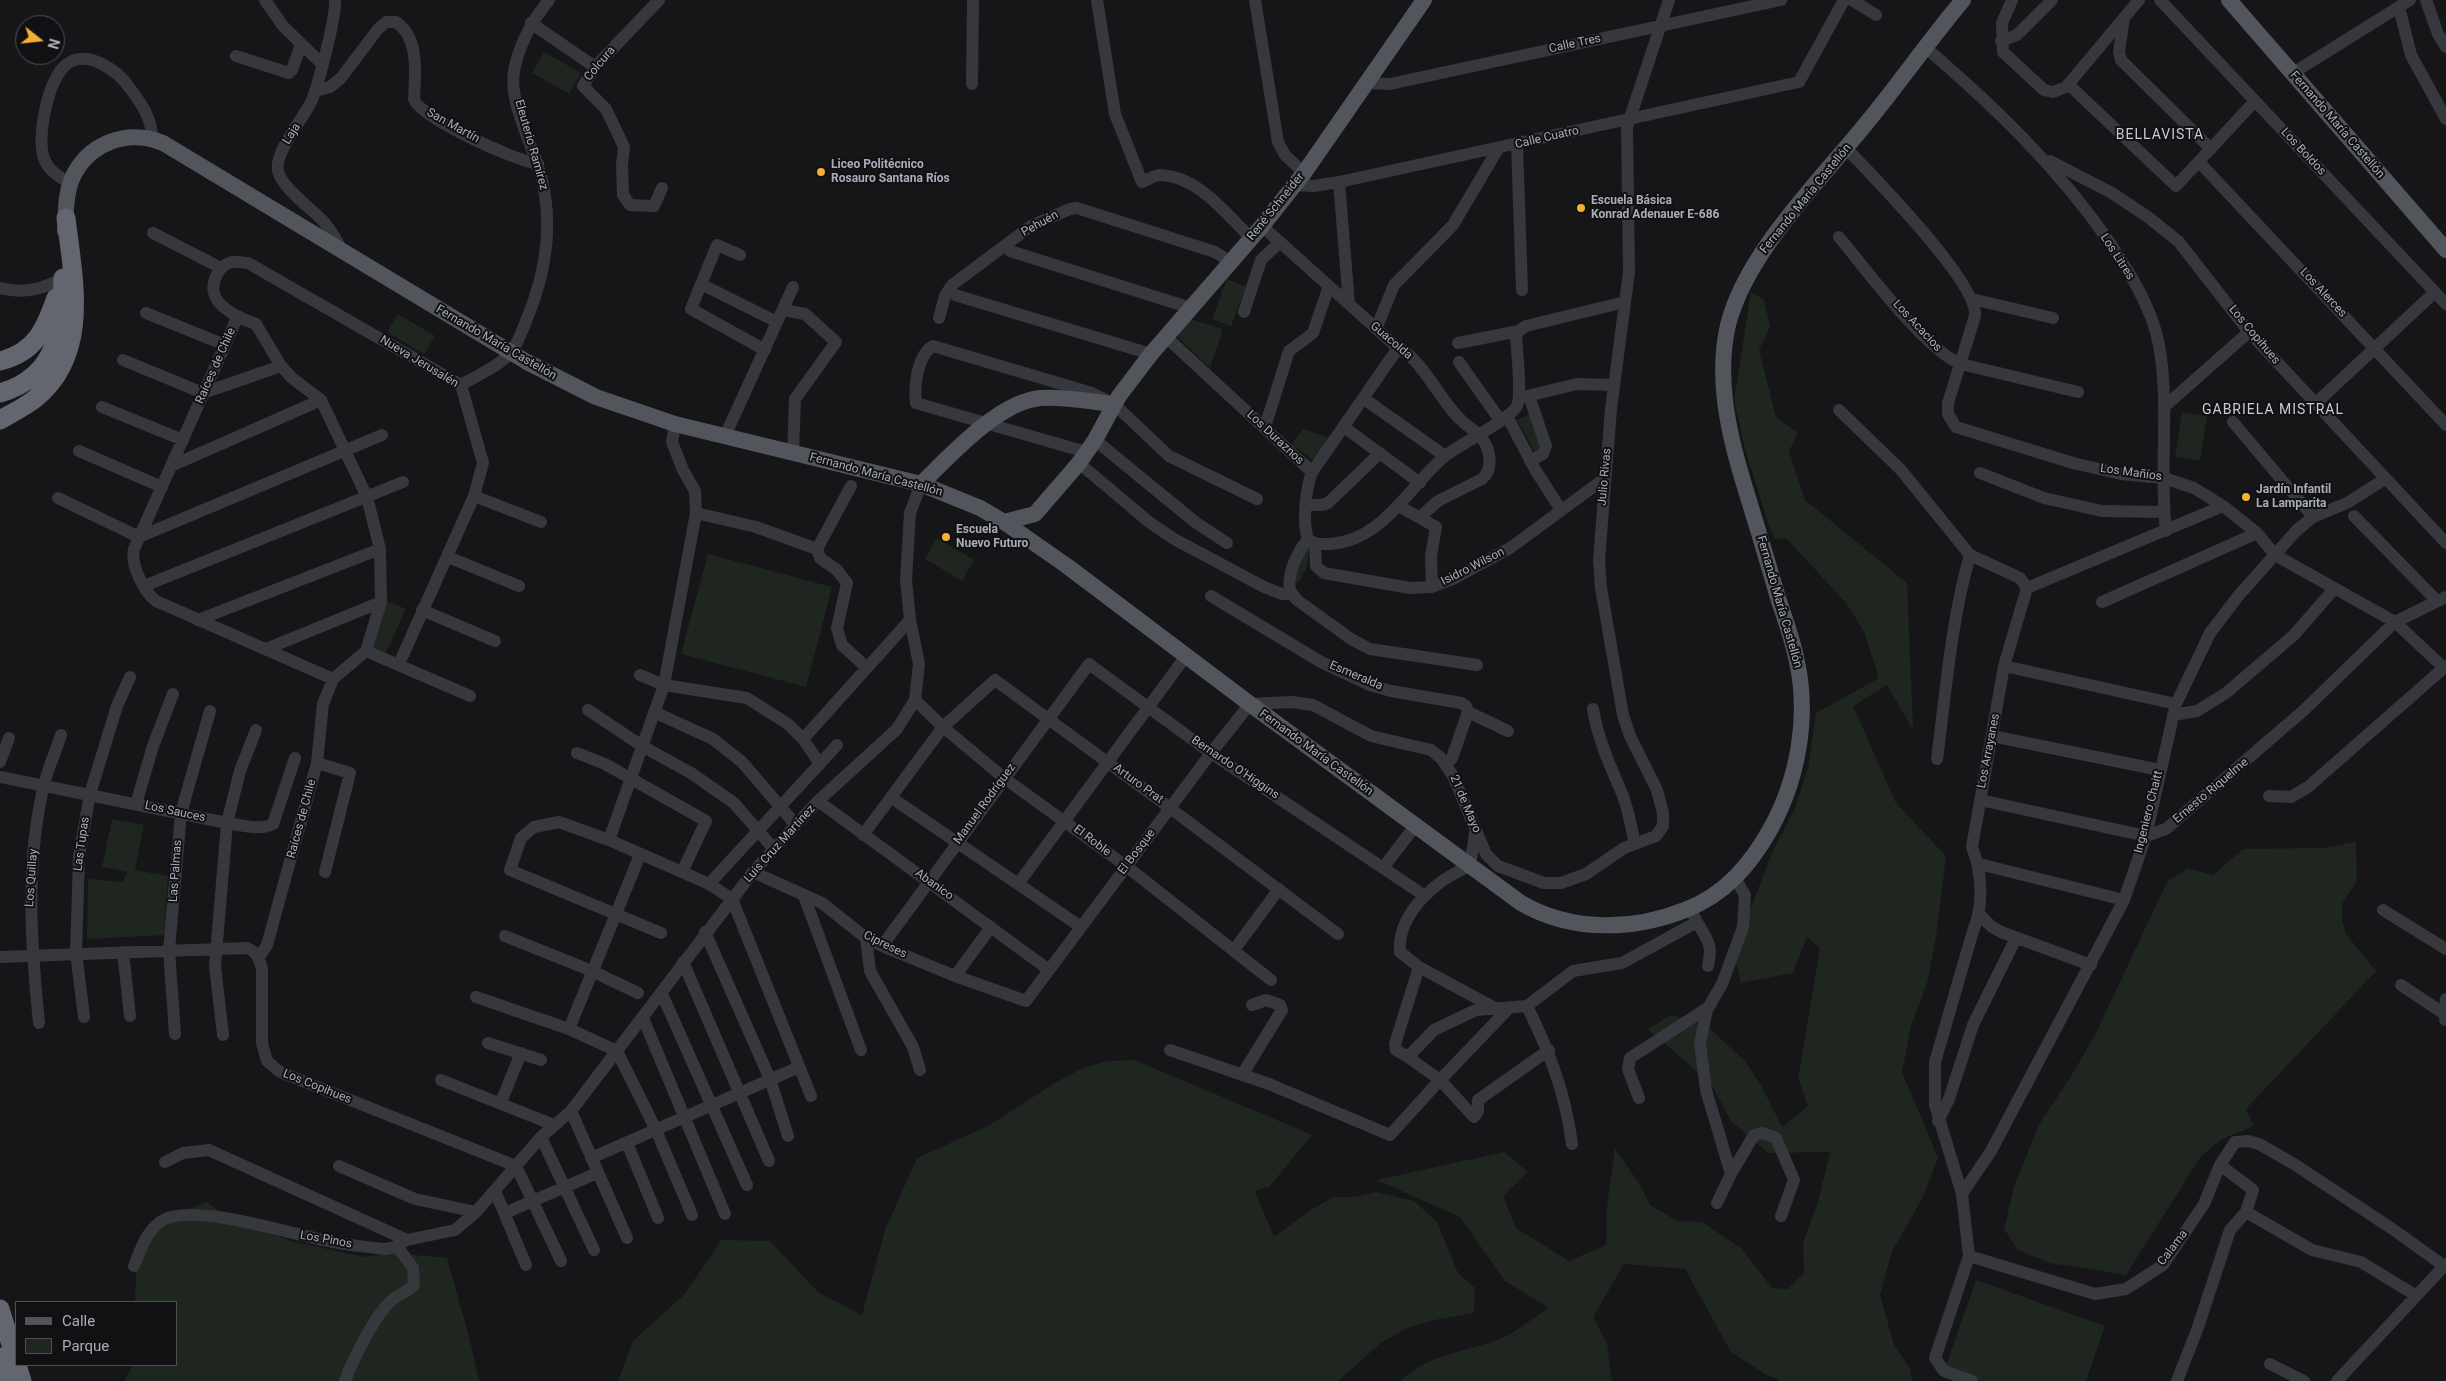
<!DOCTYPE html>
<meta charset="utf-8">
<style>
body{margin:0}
#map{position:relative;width:2446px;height:1381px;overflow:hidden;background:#161618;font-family:Roboto,sans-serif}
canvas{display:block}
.legend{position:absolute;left:15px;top:1301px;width:162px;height:65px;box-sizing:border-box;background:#111113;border:1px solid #4d4f55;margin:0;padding:6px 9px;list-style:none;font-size:15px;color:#a8adb8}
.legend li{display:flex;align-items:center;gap:10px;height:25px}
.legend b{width:25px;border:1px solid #4d4f55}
.north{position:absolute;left:15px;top:15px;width:50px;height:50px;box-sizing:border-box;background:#111113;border:1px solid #4d4f55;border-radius:50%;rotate:106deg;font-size:14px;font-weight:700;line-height:20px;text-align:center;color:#a8adb8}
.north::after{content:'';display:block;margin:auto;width:18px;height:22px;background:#f2b134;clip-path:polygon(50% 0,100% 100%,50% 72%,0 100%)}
</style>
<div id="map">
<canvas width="2446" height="1381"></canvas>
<ul class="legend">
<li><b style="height:6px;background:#53555c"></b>Calle</li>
<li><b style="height:14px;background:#1e261f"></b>Parque</li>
</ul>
<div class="north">N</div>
</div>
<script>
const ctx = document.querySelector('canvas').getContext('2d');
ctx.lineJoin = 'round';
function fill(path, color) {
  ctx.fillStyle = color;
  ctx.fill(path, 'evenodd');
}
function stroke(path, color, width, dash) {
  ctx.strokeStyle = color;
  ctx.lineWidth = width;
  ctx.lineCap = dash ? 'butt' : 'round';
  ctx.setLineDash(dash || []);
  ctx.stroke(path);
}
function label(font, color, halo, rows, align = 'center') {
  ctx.font = font + ' Roboto,sans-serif';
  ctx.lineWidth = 4;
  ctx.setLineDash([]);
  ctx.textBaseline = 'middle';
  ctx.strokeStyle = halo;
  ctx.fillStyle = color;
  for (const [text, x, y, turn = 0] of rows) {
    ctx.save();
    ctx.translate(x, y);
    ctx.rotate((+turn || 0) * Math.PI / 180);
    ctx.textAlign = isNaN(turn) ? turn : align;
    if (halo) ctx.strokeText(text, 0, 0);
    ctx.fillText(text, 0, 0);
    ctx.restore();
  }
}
fill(new Path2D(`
 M544,52L581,73L569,94L532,73Z
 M1227,279L1246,287L1231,326L1212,319Z
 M1751,292L1764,300L1770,327L1759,350L1776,417L1798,433L1789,451L1805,500L1907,583L1913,730L1887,685L1853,706L1896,803L1946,856L1936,937L1928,980L1911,1026L1902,1072L1938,1158L1922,1199L1892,1251L1880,1295L1894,1345L1910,1368L1912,1381H1779V1379L1768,1376L1731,1352L1685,1269L1624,1264L1593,1317L1607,1344L1612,1381H1400C1432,1352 1463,1353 1500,1339C1517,1332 1533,1317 1549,1308L1505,1281L1460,1217L1377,1180L1504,1152L1528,1172L1503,1196L1516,1228L1569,1261L1606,1245L1607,1207L1615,1148L1640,1185L1650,1205L1677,1221L1702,1222L1742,1249L1772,1288L1788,1289L1804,1273L1803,1243L1818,1202L1830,1152L1768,1153L1731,1121L1711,1084L1648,1029L1671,1015L1706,1025L1745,1061L1762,1087L1782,1127L1808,1106L1798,1078L1820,949L1807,937L1793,973L1741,983L1734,953L1771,855L1794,810L1808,768L1816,713L1879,678L1864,632L1847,604L1786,538L1775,539L1770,529L1745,449L1734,400Z
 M398,314L435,336L424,354L387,332Z
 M1189,319L1223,329L1210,368L1176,335Z
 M2182,412L2207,416L2200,461L2175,457Z
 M1531,414L1544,448L1535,452L1517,420Z
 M1303,429L1330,438L1314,461L1292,444Z
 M937,538L974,560L962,581L925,559Z
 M1305,550H1309L1307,567L1298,583L1294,580Z
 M708,554L832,587L806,687L681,654Z
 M379,597L406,609L386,653L365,645Z
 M112,819L144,825L135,870L168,876L164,935L87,939L88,879L123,882L127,872L102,867Z
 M2356,842L2357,881L2342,904V920L2346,934L2376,971L2246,1109L2254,1126L2222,1139L2201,1156L2126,1275L2050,1263L2018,1250L2004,1229L2015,1183L2040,1123L2070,1078L2095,1035L2167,882L2188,868L2213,875L2243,849L2323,848Z
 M1135,1060L1312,1135L1269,1187L1255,1191L1274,1237L1311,1210L1333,1197H1354L1376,1192L1414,1201L1437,1222L1458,1273L1475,1288L1474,1313L1439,1319L1407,1328L1382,1342L1338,1381H618L633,1341L684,1295L721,1240L770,1241L818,1292L862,1315L885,1230L917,1158L988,1126L1058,1081L1085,1067L1109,1061Z
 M206,1202L227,1216L291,1241L323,1248L364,1257L393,1253L447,1258L469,1337L479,1381H125L132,1365H176V1302H135L137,1244L170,1217Z
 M1976,1280L2105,1326L2086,1381H1979L1945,1369Z`), '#1e261f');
stroke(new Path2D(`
 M265,0L283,26L322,64
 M335,0C336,18 319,82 312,100C304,118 274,152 278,171C282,188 311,208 323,221C331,230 337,239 341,250
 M659,0L595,67L583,86L606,109L624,147L622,165L623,195L630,205L654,206L662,188
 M1097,0L1115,114L1142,182C1148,180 1154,175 1160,175C1198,176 1226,214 1251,238
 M1255,0L1278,142L1285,155L1304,173
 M1852,0L1876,15
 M2012,0L2002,23L2003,52L2044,90L2053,92L2066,87L2139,0
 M2160,0L2446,304
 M2426,0L2438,34L2446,47
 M2399,7L2411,55L2446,119
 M2124,18L2119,52L2121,60L2211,149
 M531,23L595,67
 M2001,41L2017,35L2052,0
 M1926,48C1994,106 2057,167 2108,240C2129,272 2152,307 2159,345C2170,406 2159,470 2166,531
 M236,56L289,73L292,70L301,44
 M2293,73L2410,0
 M1368,83L1390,84L1781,0
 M972,84L973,0
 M2068,84L2176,186L2255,101
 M315,91L330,87L341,78L378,29L386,22H396C420,38 415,75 414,99C420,118 516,161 538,164
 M1517,145L1522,290
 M1846,148C1871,174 1979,284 1975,316L1948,403V414L1956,427L2073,463L2121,474L2164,478L2194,488L2223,506L2257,533L2275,555L2395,622L2444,668
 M2050,161L2112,193L2148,217L2179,242L2249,332L2446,543
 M2199,162L2446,425
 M1339,182L1349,304
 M71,183C60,178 50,172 45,161C35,141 48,77 67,64C87,49 117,70 129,87C141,103 152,118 152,138
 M1295,185L1314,186L1339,182L1799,82L1844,0
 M1262,226L1398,348C1419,355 1442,403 1461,420C1470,429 1482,434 1487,447C1491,459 1491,471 1482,479L1438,501L1420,517
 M153,233L221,268
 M1839,237C1866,269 1925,350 1961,364L2078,392
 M1010,251L1191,308
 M740,255L717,245L691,309L765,350
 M703,285L777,322
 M0,288C22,294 44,289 63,278
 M955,295L1151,354
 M1972,299L2053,318
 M783,310L805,314L836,342L795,399L793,453
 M1244,312L1261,260L1280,242
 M146,313L225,345
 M237,318L134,549C130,564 144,592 156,601L333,679
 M939,318L945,296L952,285L1031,226L1070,209L1077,208L1215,252L1231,262
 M1376,329L1394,285L1453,225L1498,149
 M1166,337L1312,472
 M1458,343L1519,331L1526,326L1625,302
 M123,360L203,393L281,366
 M1459,362L1500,420
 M461,385C476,376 500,366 511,352C518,343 522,331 526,321C547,271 555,218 538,166C529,138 509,100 514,71C519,44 532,21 549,0
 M1529,396L1546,446L1543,454L1530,461
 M1363,398L1445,456
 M1519,398L1577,384L1614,385
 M2315,404L2435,292
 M102,407L183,440
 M2164,407L2249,332
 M1839,410L1901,470L1970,555L2020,578L2027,588
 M1507,416L1536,471L1561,510
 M2233,422L2313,517
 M1265,427L1289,351L1313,333L1329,286
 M1344,427L1420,483
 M725,436L793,287
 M1095,440L1195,522L1227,543
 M79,451L162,487
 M1086,452L916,403C914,387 917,355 933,346L1092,393L1114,404L1169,456L1257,499
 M1079,463L1149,522L1174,539L1264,587L1282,594H1292
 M171,466L321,400
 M1980,473L2044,498L2102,511L2164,512
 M851,486L817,549L820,558L837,570L847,583L837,628L842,645L866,667
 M474,496L541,522
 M58,498L139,537L382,435
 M1307,505H1322L1328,503L1380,453
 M1399,506L1436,527L1431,556L1432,587
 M696,513L756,527L817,549
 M2354,516L2437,601
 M1308,539C1314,545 1321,544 1330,544C1383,541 1409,486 1445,456C1460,444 1511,419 1517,406C1522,395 1517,351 1516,337L1519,331
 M1308,539C1297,553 1287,573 1290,591L1297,600L1351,639L1370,649L1477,665
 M1308,539C1302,523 1306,488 1312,472L1398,348
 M1315,544L1316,566L1324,573L1410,588L1432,587L1453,579L1510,548L1604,479
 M448,557L519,586
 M144,586L403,482
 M1211,596L1321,662L1370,685L1391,691L1461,703L1466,706L1468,712L1508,731
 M2102,602L2257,533
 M422,610L495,641
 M198,620L380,549
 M266,649L381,602
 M366,651L470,696
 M2004,666L2176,704
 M640,675L664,685L747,698L788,724L803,739L820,764
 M915,700L943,727L1004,778L1126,866L1271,980
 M1593,709C1598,739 1609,763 1621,791C1628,807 1631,826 1635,844
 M588,710L642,746L691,773L734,803L774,849
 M654,712L713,739L742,762L796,825
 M2173,715L2197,711L2226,693L2294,635L2334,589
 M1992,736L2160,770
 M803,739L910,620
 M577,753L605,764L706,821L682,872
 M1937,759C1946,691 1951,621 1970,555
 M0,762L9,738
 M317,763L350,773L325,872
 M1447,764L1452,758L1468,712
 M0,777L227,823C242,825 259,831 273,824L295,758
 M2269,796L2291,797L2308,787L2446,666
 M892,798L1081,927
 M1980,800L2146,836L2166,829L2303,711L2395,622L2446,597
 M818,801L1049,970
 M136,804L153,746L173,694
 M1475,834L1470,866C1437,879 1397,913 1400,952L1419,967L1495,1008
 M863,835L943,727L995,680L1170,808L1338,934
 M609,840L664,685L696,513L695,491L683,470L672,442L675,424
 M1979,864L2124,900
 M1383,868L1415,826
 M753,872L822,903L866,938L882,946L955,976L1026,1001L1211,753L1250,704L1292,702L1313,705L1371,736L1431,750L1441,758L1453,776L1486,854L1498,866L1544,883H1561L1586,874L1624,848L1656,836L1663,826V813L1657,790L1630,736L1623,715L1601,588L1599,560L1611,409L1629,272L1627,127L1669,0
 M709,884L837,745
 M1018,884L1186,656
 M804,896L861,1050
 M2383,910L2446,949
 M1980,915L1992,927L2001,932L2091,965
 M1697,922C1708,941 1713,945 1708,966
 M705,932L770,1079L788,1136
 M661,933L510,870L521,838L534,827L559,822L609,840L682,872L709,884L732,899L811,1096
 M505,936L592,971L638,993
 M866,938L870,971L913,1047L920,1070
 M882,946L1089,664L1211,753L1425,896
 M1234,950L1279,889
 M123,952L130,1016
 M0,957L247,948C257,952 259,958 262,969V1043L267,1061L280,1072L516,1166
 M259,957L267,945L317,763L323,704L333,679L366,651L381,602L380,549L367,497L321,400L292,378L281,366L256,324C243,320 221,310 215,296C210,284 218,265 232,262C237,261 243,263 248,263L461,385L483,463L474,496L399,664
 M683,962L769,1161
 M955,976L991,927
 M2401,985L2446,1015
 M662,994L747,1185
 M476,997L569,1029L617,1051L656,1130L692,1215
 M1527,1006C1550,1053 1565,1092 1572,1144
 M1510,1007L1440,1080L1474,1117L1478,1111V1100L1549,1050
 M84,1017L76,953L79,856L90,794L117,706L130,677
 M643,1018L725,1214
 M2445,1020L2446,999
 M39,1023C31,944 25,864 44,785C48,768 56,751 61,735
 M569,1029L640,855
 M175,1034L169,950L181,813L210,711
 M223,1035L215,966L227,823L240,771L256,730
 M488,1043L541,1060
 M1170,1050L1269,1084L1390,1135L1440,1080L1408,1057L1434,1030L1476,1010L1527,1006L1573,971L1622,963L1697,922L1690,908
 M1408,1057L1396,1050L1395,1044L1419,967
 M1242,1075L1282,1010L1280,1005L1266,1000L1252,1005
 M441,1080L554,1125
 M1639,1098L1628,1069L1630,1058L1709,1007
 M501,1102L521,1053
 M571,1111L627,1238
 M1938,1121L1949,1099L1973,1025L2016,938
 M541,1137L594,1250
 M627,1143L658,1218
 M591,1158L799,1067
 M165,1162L183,1153L209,1150L407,1240
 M339,1166L415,1199L476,1212
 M516,1166L561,1261
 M1731,1174L1706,1090L1700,1043L1707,1010L1722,984L1743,927L1745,895L1735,878
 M495,1191L526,1265
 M1962,1194L1991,1151L2124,900L2146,836L2176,704L2210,633L2239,595L2297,530L2313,517L2347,503L2385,479
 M1717,1203L1731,1174L1754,1135L1762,1133L1776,1138L1794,1180L1781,1216
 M2246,1212L2312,1250L2361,1262L2415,1295
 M505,1213L597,1173
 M1969,1256L2095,1294L2126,1289L2163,1265L2204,1204L2220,1165L2235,1142L2248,1141L2259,1144L2294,1164L2394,1230L2444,1266
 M134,1266C141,1249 147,1228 165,1219C200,1204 289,1234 328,1241C346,1245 366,1247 385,1249L392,1248L407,1240L455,1230L476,1212L541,1137L571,1111L753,872L818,801L897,729L915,700L919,664L910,620L906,579L910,513L921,484
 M2270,1364L2304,1381
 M345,1381C353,1359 375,1315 392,1300C399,1294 408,1292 414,1285L413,1268L397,1246
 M1972,1381L1944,1371L1935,1358L1969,1256L1962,1194L1935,1105V1062L1973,931C1984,905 1982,872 1972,847L2004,666L2027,588L2223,506
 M2177,1381L2197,1330L2230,1230L2246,1212L2253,1190L2220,1165
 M2337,1381L2446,1264`), '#37383d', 12);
stroke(new Path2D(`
 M2229,0L2446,250
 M65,231C66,214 65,197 71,181C86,144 126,128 163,143L527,362L596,397L675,424L921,484L980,508L1004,522L1067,566L1250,704L1521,903C1571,932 1632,931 1685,910C1725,895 1751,864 1771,828C1798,779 1809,717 1797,662C1793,640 1785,619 1778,598C1767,559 1755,520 1743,481C1728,431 1716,377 1728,325C1746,252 1822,179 1869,120C1901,81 1930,39 1963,0
 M921,484C950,456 999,401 1041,398C1065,396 1091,402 1114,404
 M1004,522L1035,514L1079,463L1095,440L1119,396L1151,354L1262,226L1304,173L1424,0`), '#53555c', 16);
stroke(new Path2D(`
 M0,361C36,352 45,329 56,298
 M0,393C59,376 61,329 63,278
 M0,420C12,413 25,407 36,398C91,353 73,278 66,218
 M0,1309L16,1361
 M0,1357L8,1381
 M17,1365L22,1381`), '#63666e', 19);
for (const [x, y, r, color] of [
 [821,172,5,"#f2b134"],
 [1581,208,5,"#f2b134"],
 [2246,497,5,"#f2b134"],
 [946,537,5,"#f2b134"]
]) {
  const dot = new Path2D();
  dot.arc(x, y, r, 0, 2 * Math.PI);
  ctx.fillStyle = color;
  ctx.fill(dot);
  stroke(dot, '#111113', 2);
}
label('12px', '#a8adb8', '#111113', [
 ["Calle Tres",1575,44,-12],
 ["Colcura",600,64,-50],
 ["Fernando María Castellón",2337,125,49],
 ["San Martín",453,126,29],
 ["Laja",292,134,-58],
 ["Calle Cuatro",1547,138,-13],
 ["Eleuterio Ramírez",531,145,74],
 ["Los Boldos",2303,152,47],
 ["Fernando María Castellón",1806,199,-51],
 ["René Schneider",1276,207,-51],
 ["Pehuén",1040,224,-29],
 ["Los Litres",2117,257,57],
 ["Los Alerces",2323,293,47],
 ["Los Acacios",1917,326,47],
 ["Los Copihues",2254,335,50],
 ["Guacolda",1391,341,40],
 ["Fernando María Castellón",496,343,30],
 ["Nueva Jerusalén",419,362,31],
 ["Raíces de Chile",216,366,-66],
 ["Los Duraznos",1275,438,43],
 ["Los Mañíos",2131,473,8],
 ["Fernando María Castellón",876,475,15],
 ["Julio Rivas",1605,477,-85],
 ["Isidro Wilson",1473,567,-27],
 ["Fernando María Castellón",1779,602,74],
 ["Esmeralda",1356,676,23],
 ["Los Arrayanes",1989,751,-79],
 ["Fernando María Castellón",1316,753,36],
 ["Bernardo O'Higgins",1235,768,34],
 ["Arturo Prat",1138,784,36],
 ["Ernesto Riquelme",2211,791,-40],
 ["Manuel Rodríguez",985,804,-54],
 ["21 de Mayo",1465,804,67],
 ["Los Sauces",175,812,12],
 ["Ingeniero Chaitt",2149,812,-76],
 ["Raíces de Chile",302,819,-75],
 ["El Roble",1092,841,37],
 ["Las Tupas",82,844,-82],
 ["Luis Cruz Martínez",780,844,-48],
 ["El Bosque",1137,852,-53],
 ["Las Palmas",176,871,-86],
 ["Los Quillay",32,878,-86],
 ["Abanico",934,885,36],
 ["Cipreses",885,945,26],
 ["Los Copihues",317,1087,22],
 ["Los Pinos",326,1240,10],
 ["Calama",2173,1248,-53]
]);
label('bold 12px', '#a8adb8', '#111113', [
 ["Liceo Politécnico",831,165],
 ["Rosauro Santana Ríos",831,179],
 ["Escuela Básica",1591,201],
 ["Konrad Adenauer E-686",1591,215],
 ["Jardín Infantil",2256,490],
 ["La Lamparita",2256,504],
 ["Escuela",956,530],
 ["Nuevo Futuro",956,544]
], 'left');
ctx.letterSpacing = '1px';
label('14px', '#c9ccd4', '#111113', [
 ["BELLAVISTA",2160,135],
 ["GABRIELA MISTRAL",2273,410]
]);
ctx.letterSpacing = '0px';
</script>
